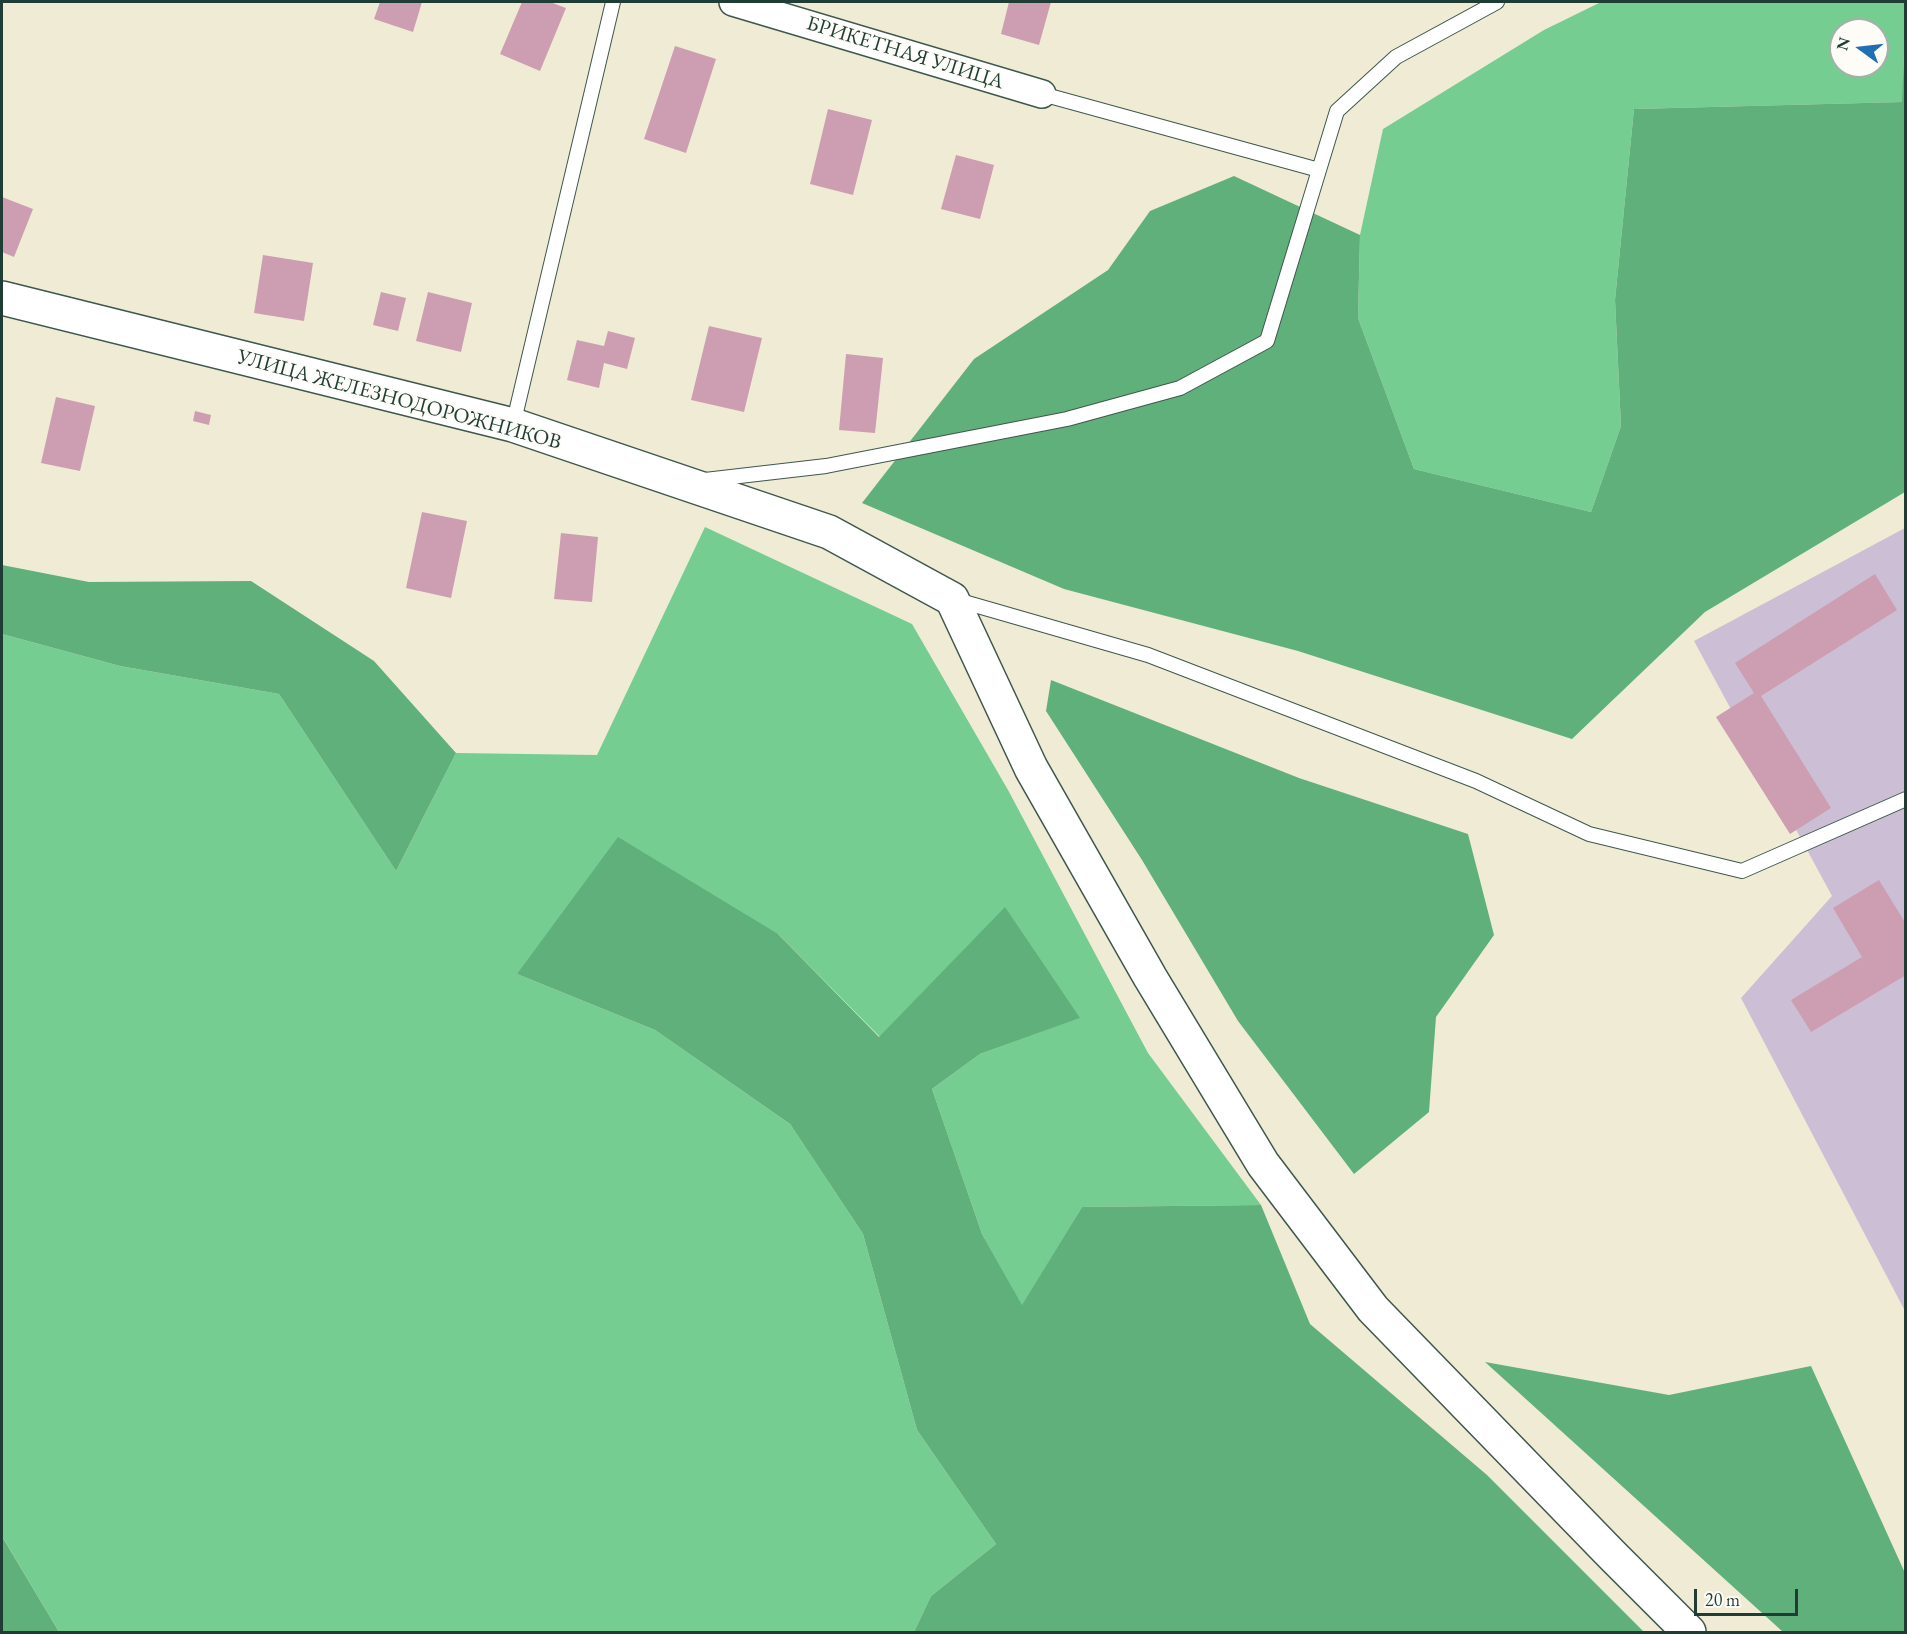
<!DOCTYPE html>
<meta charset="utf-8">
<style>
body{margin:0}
#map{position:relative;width:1907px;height:1634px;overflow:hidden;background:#f0ebd4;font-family:"EB Garamond",serif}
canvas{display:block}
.frame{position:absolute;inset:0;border:3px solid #1f3d34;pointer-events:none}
.north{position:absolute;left:1829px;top:18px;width:60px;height:60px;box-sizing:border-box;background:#fdfcf7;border:2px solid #a4b0a9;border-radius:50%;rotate:285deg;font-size:16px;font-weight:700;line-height:24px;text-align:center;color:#1f3d34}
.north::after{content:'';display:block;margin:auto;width:21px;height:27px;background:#1f6fb2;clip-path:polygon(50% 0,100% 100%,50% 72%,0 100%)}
.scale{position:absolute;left:1694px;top:1589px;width:104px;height:27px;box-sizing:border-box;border:3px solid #1f3d34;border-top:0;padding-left:8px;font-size:18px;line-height:21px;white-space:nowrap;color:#1f3d34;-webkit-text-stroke:4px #fdfcf7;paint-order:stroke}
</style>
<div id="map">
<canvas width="1907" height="1634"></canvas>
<div class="frame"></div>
<div class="north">N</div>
<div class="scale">20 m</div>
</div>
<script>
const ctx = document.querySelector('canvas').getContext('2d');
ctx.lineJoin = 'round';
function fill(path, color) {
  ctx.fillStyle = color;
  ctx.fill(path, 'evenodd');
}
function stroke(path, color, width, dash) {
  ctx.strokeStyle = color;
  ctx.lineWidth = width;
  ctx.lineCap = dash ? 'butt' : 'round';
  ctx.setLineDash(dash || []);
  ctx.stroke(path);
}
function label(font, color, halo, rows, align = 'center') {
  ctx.font = font + ' "EB Garamond",serif';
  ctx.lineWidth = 4.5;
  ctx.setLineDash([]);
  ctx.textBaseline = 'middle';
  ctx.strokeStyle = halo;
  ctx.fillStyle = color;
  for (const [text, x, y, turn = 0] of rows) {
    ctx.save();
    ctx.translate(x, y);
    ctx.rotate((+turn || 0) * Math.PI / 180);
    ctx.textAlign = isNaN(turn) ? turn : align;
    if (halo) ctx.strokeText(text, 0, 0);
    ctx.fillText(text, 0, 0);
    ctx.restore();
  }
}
fill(new Path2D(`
 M1905,528V1311L1741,998L1832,896L1694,641Z`), '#ccbed4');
fill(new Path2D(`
 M1601,2H1905L1903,102L1634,109L1615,300L1621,426L1591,512L1414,469L1358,318L1360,235L1383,129L1544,30ZM1841,30H1877V66H1841Z
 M705,527L912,624L1008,790L1148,1053L1261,1205L1082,1207L1022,1306L982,1234L932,1089L980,1054L1079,1018L1005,908L880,1037L778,934L517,974L655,1030L790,1124L863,1234L917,1430L996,1544L931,1596L914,1632H59L2,1536V634L120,666L279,694L396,871L456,753L597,755Z`), '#75cd92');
fill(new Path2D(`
 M1905,34V492L1705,612L1572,739L1298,651L1064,589L862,503L974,359L1108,270L1150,211L1234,176L1360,235L1358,318L1414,469L1591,512L1621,426L1615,300L1634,109L1902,102Z
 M2,565L89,582L251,581L374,661L456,753L396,871L279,694L120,666L2,634Z
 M1051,680L1299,778L1468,834L1494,935L1436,1017L1429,1112L1354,1174L1238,1021L1142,860L1046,711Z
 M618,837L778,934L879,1037L1005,907L1080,1018L980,1054L932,1089L982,1234L1022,1305L1082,1207L1261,1205L1310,1324L1487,1475L1644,1632H914L931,1596L996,1544L917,1430L863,1234L790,1124L655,1030L517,974Z
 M1485,1362L1669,1395L1811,1366L1905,1573V1632H1783Z
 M2,1536L3,1538L59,1632H2Z`), '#60b07c');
fill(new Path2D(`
 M380,2H422L413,32L374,19Z
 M522,2H550L566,8L540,71L500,54Z
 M1009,2H1051L1039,45L1001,34Z
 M675,46L716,59L686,153L644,139Z
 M828,109L872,120L853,195L810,184Z
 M956,155L994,165L980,219L941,209Z
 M2,197L33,209L14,257L2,252Z
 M263,255L313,263L304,321L254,313Z
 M381,292L406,298L398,331L373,325Z
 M428,292L472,303L461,352L416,341Z
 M709,326L762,338L744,412L691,400Z
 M608,331L635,338L627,369L604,363L599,388L567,380L577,340L604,346Z
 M846,354L883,358L875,433L839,430Z
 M56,397L95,406L80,471L41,463Z
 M195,411L211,415L209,425L193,421Z
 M422,512L467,521L451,598L406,588Z
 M561,533L598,537L592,602L554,599Z
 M1875,574L1897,610L1761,696L1831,808L1790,834L1716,717L1754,693L1735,663Z
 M1879,880L1906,924V975L1811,1032L1791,1000L1862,957L1833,908Z`), '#cd9eb1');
const lane = new Path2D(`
 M1042,94L1319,170
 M513,425L613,2
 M705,480L826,466L1067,419L1180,388L1267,341L1337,111L1396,57L1497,2
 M957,600L1148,655L1476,781L1589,834L1742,871L1906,799`);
const street = new Path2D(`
 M733,2L1042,94`);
const secondary = new Path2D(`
 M2,298L513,425L829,532L952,599L1031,768L1150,977L1263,1164L1373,1309L1611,1554L1689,1632`);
stroke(lane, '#3e574c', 16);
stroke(street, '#3e574c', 30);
stroke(secondary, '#3e574c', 36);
stroke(lane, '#fff', 14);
stroke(street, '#fff', 27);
stroke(secondary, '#fff', 33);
label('21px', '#1f3d34', '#fdfcf7', [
 ["БРИКЕТНАЯ УЛИЦА",905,53,17],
 ["УЛИЦА ЖЕЛЕЗНОДОРОЖНИКОВ",399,400,15]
]);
</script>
